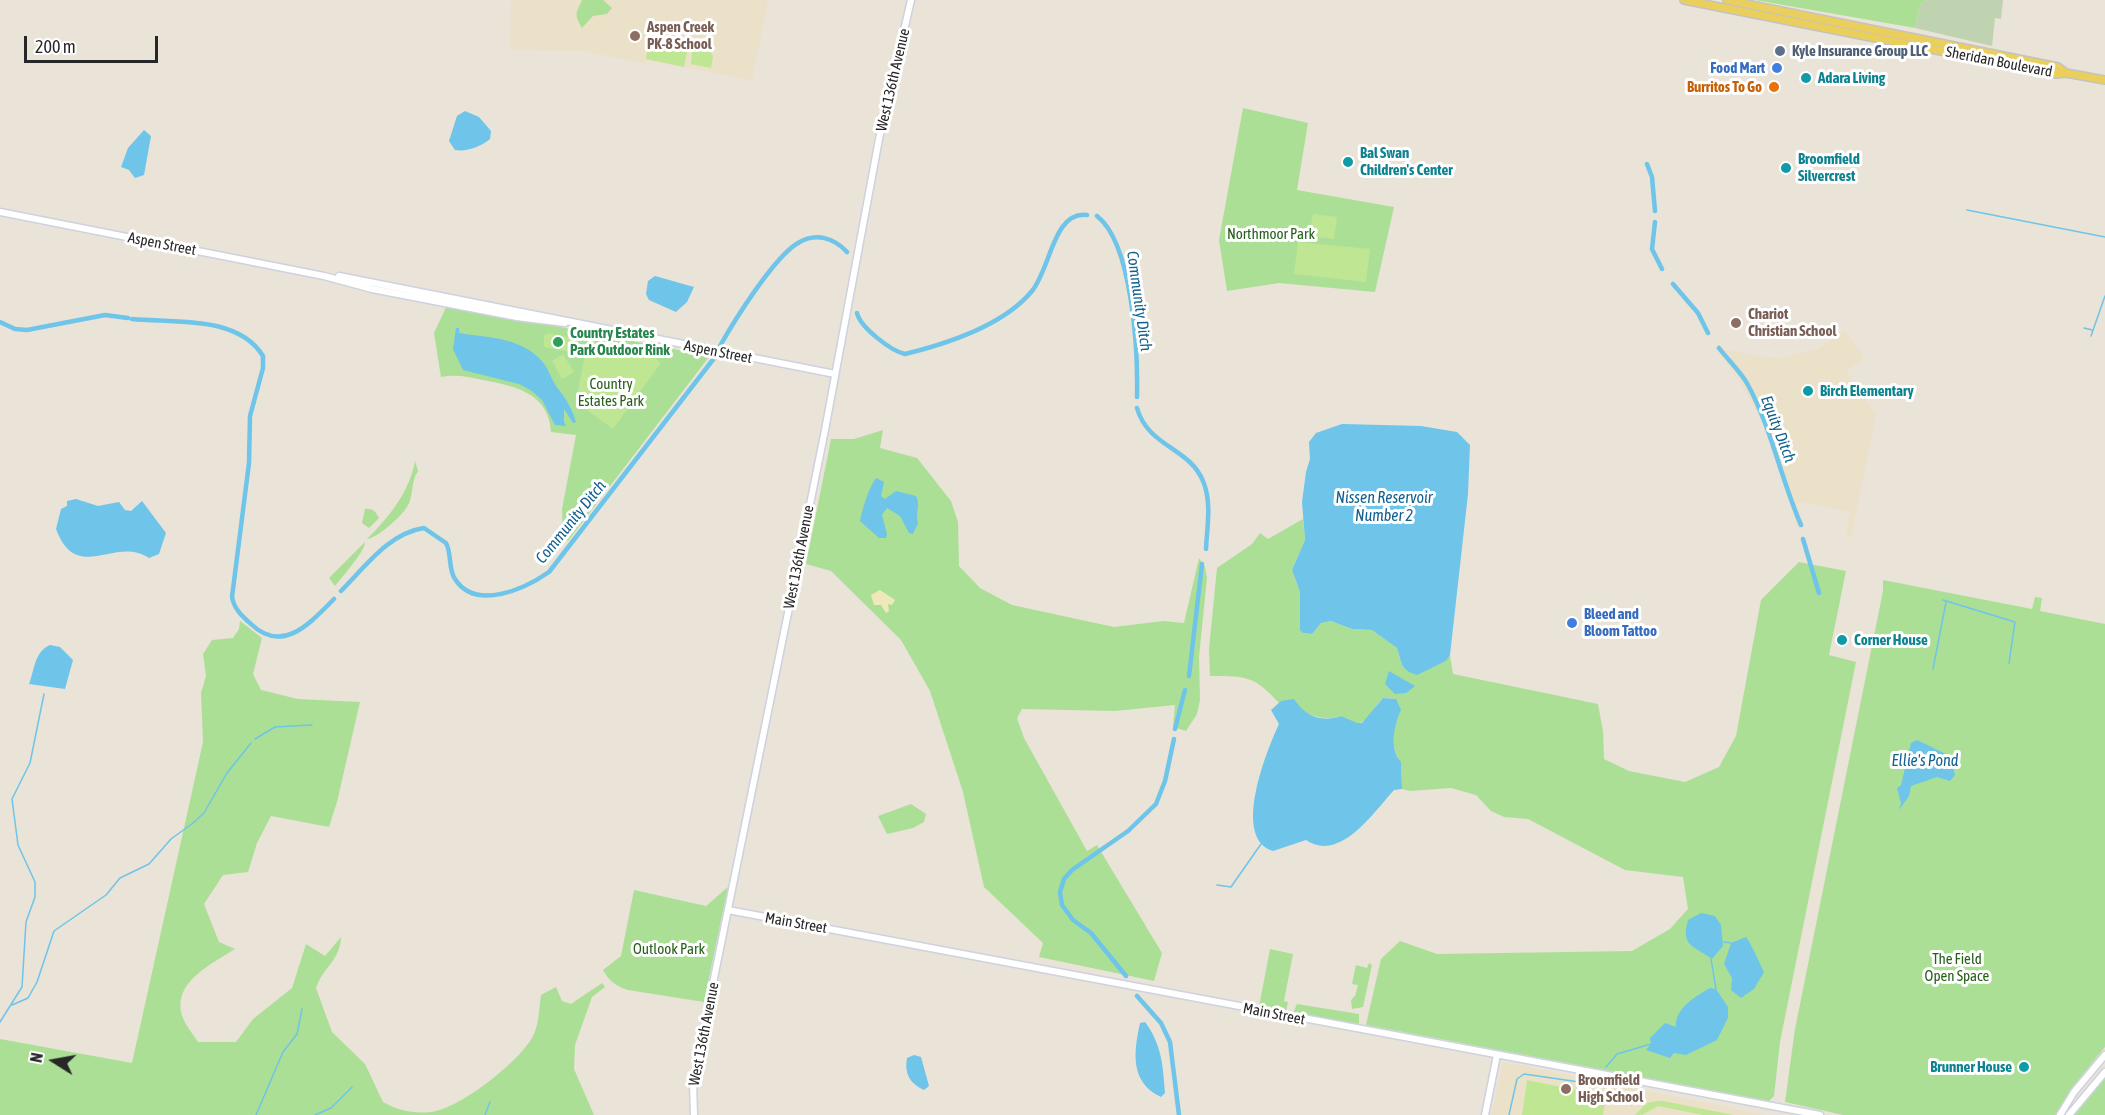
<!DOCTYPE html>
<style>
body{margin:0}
#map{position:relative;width:2105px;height:1115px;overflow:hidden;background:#e9e3d8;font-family:"Asap Condensed",sans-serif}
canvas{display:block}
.north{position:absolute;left:24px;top:1031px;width:60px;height:60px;-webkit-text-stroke:4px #fff;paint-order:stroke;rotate:281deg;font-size:16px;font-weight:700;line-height:24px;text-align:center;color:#272727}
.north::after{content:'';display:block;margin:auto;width:21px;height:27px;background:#272727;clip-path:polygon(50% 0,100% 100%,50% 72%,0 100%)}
.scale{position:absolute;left:24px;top:36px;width:134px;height:27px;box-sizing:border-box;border:3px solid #272727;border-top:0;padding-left:8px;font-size:18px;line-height:21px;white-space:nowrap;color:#272727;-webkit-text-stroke:4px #fff;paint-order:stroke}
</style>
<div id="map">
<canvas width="2105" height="1115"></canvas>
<div class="north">N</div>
<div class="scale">200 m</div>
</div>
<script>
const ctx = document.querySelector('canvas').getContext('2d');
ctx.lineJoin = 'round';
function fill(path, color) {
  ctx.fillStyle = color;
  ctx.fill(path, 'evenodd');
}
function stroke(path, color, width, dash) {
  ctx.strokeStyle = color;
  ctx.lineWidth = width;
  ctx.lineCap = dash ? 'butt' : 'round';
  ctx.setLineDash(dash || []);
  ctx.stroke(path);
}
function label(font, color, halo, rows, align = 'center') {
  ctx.font = font + ' "Asap Condensed",sans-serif';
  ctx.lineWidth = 6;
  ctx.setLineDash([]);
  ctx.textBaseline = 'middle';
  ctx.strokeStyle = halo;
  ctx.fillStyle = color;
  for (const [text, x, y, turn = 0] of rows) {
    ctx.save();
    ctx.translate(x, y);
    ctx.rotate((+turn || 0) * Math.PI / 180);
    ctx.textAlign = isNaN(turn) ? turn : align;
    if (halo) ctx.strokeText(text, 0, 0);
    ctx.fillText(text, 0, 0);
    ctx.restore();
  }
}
fill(new Path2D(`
 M511,0H768L752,80L646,60L645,64L585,51L510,50Z
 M1845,331L1864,358L1846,372L1876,415L1851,538L1846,537L1850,512L1800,502L1797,505L1805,529L1798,527L1762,420L1734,372L1715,348L1763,357L1782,358L1818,349Z
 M1503,1062L1765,1115H1491Z`), '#ebe1c8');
fill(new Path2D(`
 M582,0H603L612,8L607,14L593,16L582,28C573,13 577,12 582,0Z
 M1755,0H1926L1920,6L1915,28Z
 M1243,108L1308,123L1297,190L1394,207L1375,292L1279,283L1227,291L1219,240Z
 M447,305L679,350L712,353L568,541L563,538L562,509L576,435L551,432C549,393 515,386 483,380C469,377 456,374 441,377L434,333Z
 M883,430L880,448L917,458L951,501L958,522L959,566L980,588L1012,605L1114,627L1163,621L1184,623L1199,558L1205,567L1207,578L1199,657L1200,700L1197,714L1186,731L1173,727L1175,705L1115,711L1022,709L1017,718L1024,738L1087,851L1097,845L1162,953L1154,981L1039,957L1043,943L984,887L963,792L930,691L901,640L831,571L806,564L831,439H854Z
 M415,461L418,471C410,483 414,497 407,507C402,516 376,539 367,539C389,517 409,493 415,461Z
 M365,509C374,508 376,513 379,518L369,528L362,523Z
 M1303,519L1305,540L1292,570L1300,592V629L1303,633L1312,634L1321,623L1331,621L1352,629L1372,630L1397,648C1402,663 1400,670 1417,674L1446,661L1450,655L1453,674L1598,704L1603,731L1604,759L1629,771L1685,782L1719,767L1736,736L1761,600L1799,562L1846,571L1829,655L1856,662L1780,1042L1774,1096L1769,1101L1366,1025L1381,959L1400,941L1437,954L1632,951L1670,929L1688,909L1683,877L1625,870L1528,819L1504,817L1491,811L1476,795L1451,788L1410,791L1402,789L1401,763C1388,748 1396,717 1396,699L1383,698C1369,711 1365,736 1341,716C1318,724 1301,709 1281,701L1279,703C1254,676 1247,676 1210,676L1209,649L1217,568L1252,544L1260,533L1268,539Z
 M365,542C366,550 342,577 335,586L329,578Z
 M1883,580L2032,609L2035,597L2042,598L2040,611L2105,624V1047L2071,1089L2057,1115H1843L1785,1102L1795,1029L1883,591Z
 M240,621L262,638L253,674L261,690L298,699L360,702L337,802L329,827L271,816L257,843L248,872L223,875L204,904L219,942L235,949C212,964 170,983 183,1018C186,1026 193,1034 198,1042H236L253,1019L292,988L306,944L325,956L341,937C340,961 323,967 316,988L332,1032L365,1064L383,1102C398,1111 418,1115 436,1111C464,1105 521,1060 533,1036C539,1025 539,1007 541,995L556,987L562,1001L571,1004L602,983L605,987L592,997L575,1045L574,1069L594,1115H0V1039L132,1063L203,742L201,693L206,676L203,654L212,640L233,638L239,629Z
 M911,804L926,814L924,822L913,828L887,834L878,816Z
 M728,887L704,1002L628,990C617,987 608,980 603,970L621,956L634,890L706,906Z
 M1270,949L1293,954L1284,1001L1288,1002L1286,1012L1259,1007Z
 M1369,963L1372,965L1363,1007L1352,1009L1351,1000L1355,996L1358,985L1352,984L1356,965L1367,968Z
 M1297,1004L1359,1014V1024L1293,1013Z
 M2105,1077V1115H2073L2085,1097Z`), '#acdf96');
fill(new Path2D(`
 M880,590L895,600L892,605L888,604L889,611L886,613L881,605H874L871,595Z`), '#eee8bb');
fill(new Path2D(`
 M1926,0H2003L2001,19L1995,18L1992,46L1915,28L1920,6Z`), '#c0d3b0');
fill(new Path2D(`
 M654,36L689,43L684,67L646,59L649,39Z
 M693,43L708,48L713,56L711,68L691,64Z
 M1313,214L1337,217L1334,239L1309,236Z
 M1298,242L1370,249L1366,282L1294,274Z
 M549,333L571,338L574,341L570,352L544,347V335Z
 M591,341L651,354L661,363L613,429L576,402L587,344Z
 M563,354L574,372L562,379L552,361Z
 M1527,1080L1601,1095L1605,1102L1603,1115H1522Z
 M1657,1101H1663L1733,1115H1703L1658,1106L1642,1115H1635L1647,1103Z`), '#bfe692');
fill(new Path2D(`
 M465,111L479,117L491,131L490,139C480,147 467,152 455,150L449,141L457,116Z
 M144,130L151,136L144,175L135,178L129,170L121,167L128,148Z
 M655,276L694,287L687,302L676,312L649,300L646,294L648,281Z
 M456,328H459V333C490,338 524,337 545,365C550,373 553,383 559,390C567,400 572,409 576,422L573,423L564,409V422L566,426L555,425L542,400L532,391L519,384L463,370L453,349Z
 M1342,424L1421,426L1457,432L1470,445L1468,494L1450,655L1446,661L1417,675C1400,670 1402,663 1397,648L1372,630L1352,629L1331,621L1321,623L1312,634L1303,633L1300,630V592L1292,570L1305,540L1302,502L1306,472L1310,459L1309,442L1316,433Z
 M876,478L884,482L881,496L885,499L896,491L916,496C921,504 915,514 918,523L913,534L909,533L900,516L887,508L882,515L887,534L886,538H879L860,521C863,507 868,489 876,478Z
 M76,499L98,506L119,502L125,510L131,511L142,501L166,533L159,554L149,558C115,535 77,585 56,529L61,509L67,506V501Z
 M50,645L60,647L73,660L65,689L29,684C35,669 34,652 50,645Z
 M1389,671L1415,686L1406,693L1395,694L1385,684Z
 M1383,698L1396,699L1401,710C1394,724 1389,750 1401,762L1402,789L1394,790C1373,813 1340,863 1306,840L1273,851C1231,838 1267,750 1279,724L1271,710L1281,701L1294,699C1305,716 1321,723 1341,716L1357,723H1362Z
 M1917,740L1950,756L1955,775L1950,781L1937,777L1911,786L1909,796L1899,810L1901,803L1897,788L1901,785L1911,743Z
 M1701,913L1715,916L1721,925L1723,946L1712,959C1695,946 1680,947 1688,920Z
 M1746,937C1749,939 1762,968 1764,972L1754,989L1741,998L1731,990L1732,978L1724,964L1731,943Z
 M1710,988L1716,989L1728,1007V1018L1717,1040L1686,1055L1674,1053L1670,1058L1646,1050L1651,1044L1650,1038L1665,1023L1676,1027C1674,1009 1696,996 1710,988Z
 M1145,1022C1162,1045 1163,1066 1165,1093L1161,1097C1129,1082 1134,1051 1140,1023Z
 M914,1055L921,1057L929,1086L924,1090C910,1084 904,1073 907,1058Z`), '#6ec4e9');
stroke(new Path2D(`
 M1967,210L2105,237
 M2084,328L2092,330
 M2091,336L2105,296
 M1943,600L2015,622L2009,663
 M1933,669L1946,602
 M255,739L275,727L312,725
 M1217,885L1231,887L1261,844
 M1724,942L1731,943
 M1711,959L1716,989
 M12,1005L28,998L37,982L54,931L106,895L120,878L149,864L171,839L193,823L204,813L227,773L251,743
 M0,1022L22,987L26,922L35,897V882L18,845L12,799L30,763L44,694
 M1606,1067L1617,1054L1651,1044
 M256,1115L283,1052L297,1034L302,1009
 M315,1115L331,1108L352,1087
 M485,1115L490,1102
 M1509,1115L1517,1079L1524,1074L1600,1085`), '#6ec4e9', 1.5);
stroke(new Path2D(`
 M1647,164L1652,177L1655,211
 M1097,216C1133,244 1138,353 1137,397
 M1655,222L1652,249L1662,269
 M1673,284L1698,313L1708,333
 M857,313C860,327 891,351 905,354C946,344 1004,325 1032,291C1051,268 1053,211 1087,215
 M132,319C174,323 238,315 263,356V368L250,416L249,463L232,597C234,609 242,616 251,624C283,655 311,622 334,599
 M0,322L15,329L27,330L105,315L128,318
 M720,346C734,321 774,257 798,243C816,232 834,238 847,252
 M1719,348C1728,360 1741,372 1748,385C1772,430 1781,479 1801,525
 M1137,408C1148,447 1189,447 1203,481C1212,502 1207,527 1206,549
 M1803,539L1819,593
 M341,591C365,567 389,533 424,528L446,543C452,554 448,569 455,579C476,612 526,588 549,572L715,357
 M1189,676L1202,564
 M1175,729L1185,690
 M1126,976L1091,933L1073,920L1062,905L1060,892L1064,879L1072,870L1128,831L1156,804L1165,781L1174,739
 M1137,996L1161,1023L1170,1042L1179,1115`), '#6ec4e9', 4.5);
const secondary = new Path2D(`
 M0,212L324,276L372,289L517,317L565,323
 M339,276L835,374
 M728,910L1820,1115
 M694,1115L693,1082L825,430L879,139L911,0
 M1485,1115L1497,1055
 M2060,1115L2074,1092L2105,1055
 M2069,1115L2105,1072`);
const primary = new Path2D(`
 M1684,0L2057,74L2066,73L2105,80
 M1727,0L2058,67L2066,73`);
stroke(secondary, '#ced1e0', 9);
stroke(primary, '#c3c3c3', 10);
stroke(secondary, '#fff', 6);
stroke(primary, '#ebcf5c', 7);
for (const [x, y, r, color] of [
 [635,36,6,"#8d6e63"],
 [1780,51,6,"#5c6f8a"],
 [1777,68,6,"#3f7fe0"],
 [1806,78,6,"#0f9aa8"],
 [1774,87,6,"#e8710a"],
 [1348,162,6,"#0f9aa8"],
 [1786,168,6,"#0f9aa8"],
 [1736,323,6,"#8d6e63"],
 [558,342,6,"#2e9e5b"],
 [1808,391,6,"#0f9aa8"],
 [1572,623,6,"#3f7fe0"],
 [1842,640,6,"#0f9aa8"],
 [2024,1067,6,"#0f9aa8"],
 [1566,1089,6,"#8d6e63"]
]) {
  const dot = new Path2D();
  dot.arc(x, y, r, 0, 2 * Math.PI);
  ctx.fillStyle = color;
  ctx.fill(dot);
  stroke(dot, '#fff', 2);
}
label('bold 15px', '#785e54', '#fff', [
 ["Aspen Creek",647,27],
 ["PK-8 School",647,44],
 ["Chariot",1748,314],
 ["Christian School",1748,331],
 ["Broomfield",1578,1080],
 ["High School",1578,1097]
], 'left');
label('bold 15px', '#4e5e75', '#fff', [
 ["Kyle Insurance Group LLC",1792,51]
], 'left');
label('15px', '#272727', '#fff', [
 ["Sheridan Boulevard",1999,62,11],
 ["West 136th Avenue",893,80,-77],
 ["Aspen Street",162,244,11],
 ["Aspen Street",718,352,11],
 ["West 136th Avenue",799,557,-79],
 ["Main Street",796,923,10],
 ["Main Street",1274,1014,11],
 ["West 136th Avenue",704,1034,-79]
]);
label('bold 15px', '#366cbe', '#fff', [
 ["Food Mart",1765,68],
 ["Bleed and",1584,614,"left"],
 ["Bloom Tattoo",1584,631,"left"]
], 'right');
label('bold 15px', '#0d838f', '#fff', [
 ["Adara Living",1818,78],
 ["Bal Swan",1360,153],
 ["Children's Center",1360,170],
 ["Broomfield",1798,159],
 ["Silvercrest",1798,176],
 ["Birch Elementary",1820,391],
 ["Corner House",1854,640],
 ["Brunner House",2012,1067,"right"]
], 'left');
label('bold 15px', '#c56008', '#fff', [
 ["Burritos To Go",1762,87]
], 'right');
label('15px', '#27601b', '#fff', [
 ["Northmoor Park",1271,234],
 ["Country",611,384],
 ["Estates Park",611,401],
 ["Outlook Park",669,949],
 ["The Field",1957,959],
 ["Open Space",1957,976]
]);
label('bold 15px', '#27864d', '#fff', [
 ["Country Estates",570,333],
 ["Park Outdoor Rink",570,350]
], 'left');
label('italic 16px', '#116090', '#fff', [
 ["Community Ditch",1139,301,82],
 ["Equity Ditch",1778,429,69],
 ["Nissen Reservoir",1384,498],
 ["Number 2",1384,516],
 ["Community Ditch",571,522,-51],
 ["Ellie's Pond",1925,761]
]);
</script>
